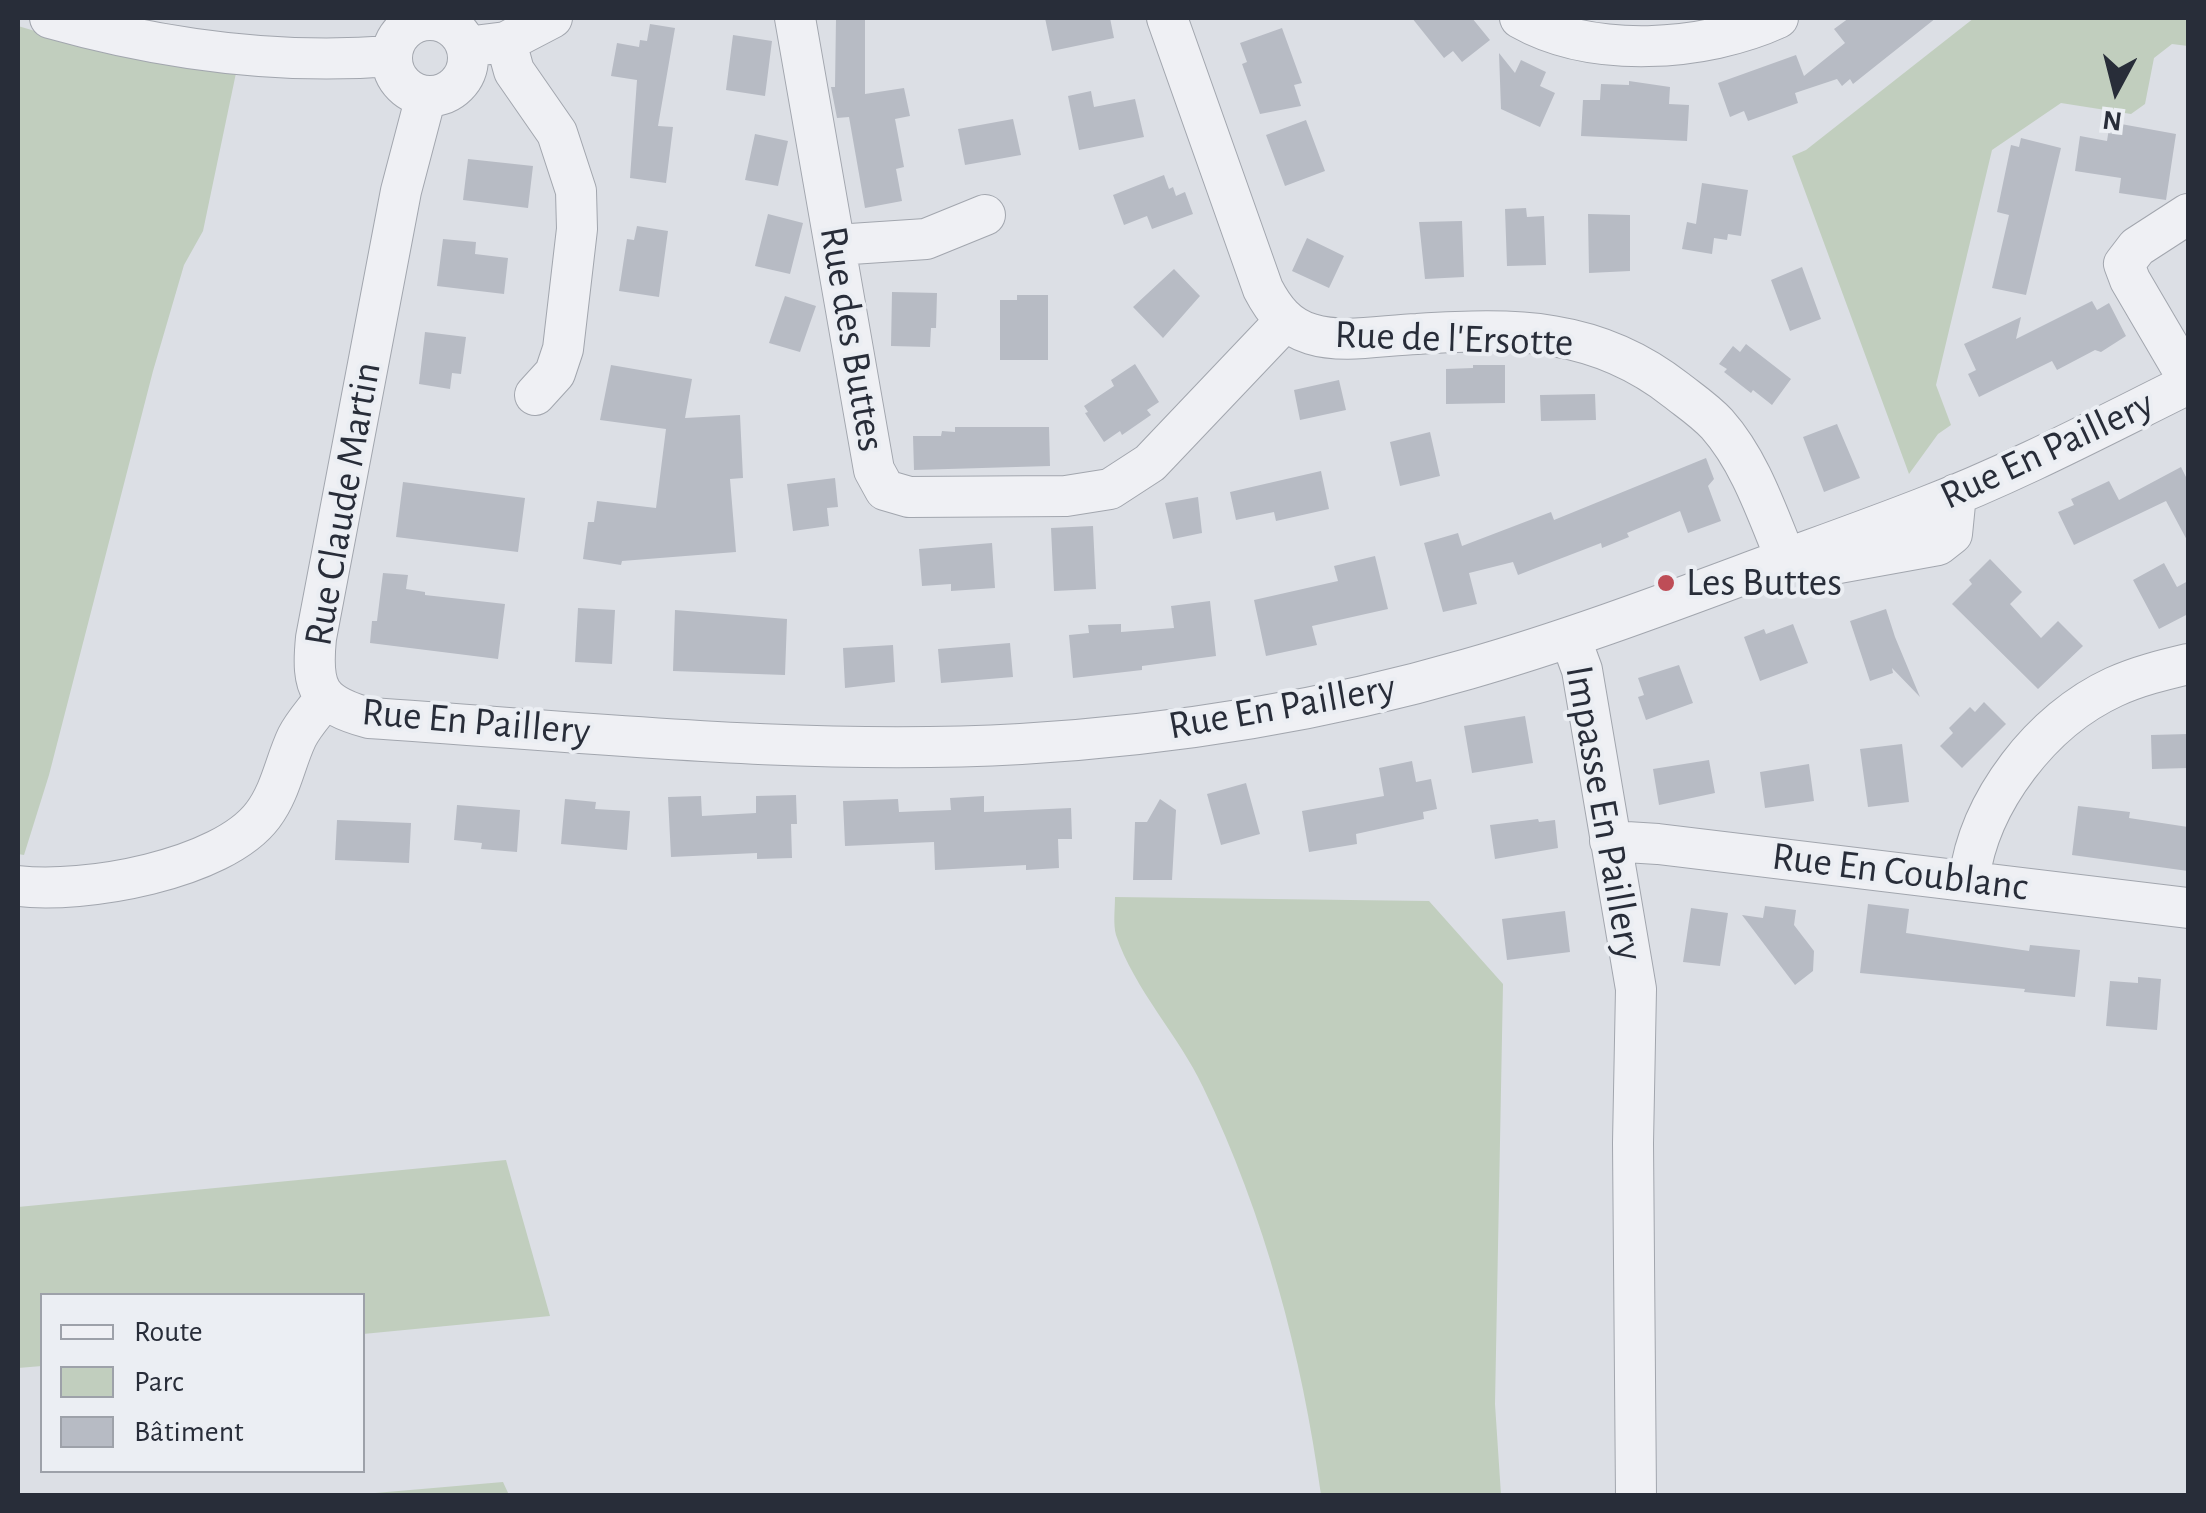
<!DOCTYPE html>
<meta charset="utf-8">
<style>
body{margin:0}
#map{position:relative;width:2206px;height:1513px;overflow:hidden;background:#dcdfe5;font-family:"Alegreya Sans",sans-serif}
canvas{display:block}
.frame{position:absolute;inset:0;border:20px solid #282d39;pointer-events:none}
.legend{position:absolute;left:40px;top:1293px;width:325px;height:180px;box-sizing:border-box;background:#ebeef3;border:2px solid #9da1a9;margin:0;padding:12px 18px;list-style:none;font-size:30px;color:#282d39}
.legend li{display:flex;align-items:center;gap:20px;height:50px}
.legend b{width:50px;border:2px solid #9da1a9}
.north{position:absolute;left:2066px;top:40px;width:100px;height:100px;-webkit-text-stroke:8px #ebeef3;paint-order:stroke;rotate:187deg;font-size:28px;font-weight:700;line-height:40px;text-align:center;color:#282d39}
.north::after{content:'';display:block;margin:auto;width:35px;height:45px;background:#282d39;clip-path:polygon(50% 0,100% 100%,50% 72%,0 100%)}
</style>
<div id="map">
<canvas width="2206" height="1513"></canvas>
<div class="frame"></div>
<ul class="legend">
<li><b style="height:12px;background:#eff0f4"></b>Route</li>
<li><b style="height:28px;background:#c1cebe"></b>Parc</li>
<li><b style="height:28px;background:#b7bbc4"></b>Bâtiment</li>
</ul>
<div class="north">N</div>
</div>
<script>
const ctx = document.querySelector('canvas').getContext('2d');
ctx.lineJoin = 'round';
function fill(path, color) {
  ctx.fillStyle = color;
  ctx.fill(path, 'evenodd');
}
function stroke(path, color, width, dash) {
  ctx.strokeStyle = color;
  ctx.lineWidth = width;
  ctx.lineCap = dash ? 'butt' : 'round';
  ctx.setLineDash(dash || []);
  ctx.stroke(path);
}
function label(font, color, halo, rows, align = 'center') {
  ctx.font = font + ' "Alegreya Sans",sans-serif';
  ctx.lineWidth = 8;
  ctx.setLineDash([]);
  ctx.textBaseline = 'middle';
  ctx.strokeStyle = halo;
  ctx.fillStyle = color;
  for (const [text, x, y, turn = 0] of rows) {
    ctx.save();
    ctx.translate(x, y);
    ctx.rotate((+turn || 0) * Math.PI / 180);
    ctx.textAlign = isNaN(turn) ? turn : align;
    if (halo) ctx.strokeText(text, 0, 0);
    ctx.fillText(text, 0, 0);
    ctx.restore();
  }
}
fill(new Path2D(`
 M1974,18H2188V46L2172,44L2154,58L2145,104L2131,114L2061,103L1992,150L1936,385L1951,425L1938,434L1909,474L1792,156L1806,150Z
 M18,26L113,54L236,73L203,231L184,265L153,371L49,775L24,855L18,854Z
 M1115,897L1429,901L1503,984L1495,1404L1501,1495H1321C1302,1355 1265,1216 1203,1087C1179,1036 1134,989 1116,935C1113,924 1115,909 1115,897Z
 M506,1160L550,1316L363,1334L362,1296H42V1366L18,1368V1207Z
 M503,1482L509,1495H352Z`), '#c1cebe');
fill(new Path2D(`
 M836,18H865V94L904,88L910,116L895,119L904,167L896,169L902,201L865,208L849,117L837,118L831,87H835Z
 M1045,18H1110L1114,38L1052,51Z
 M1412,18H1472L1490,40L1462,62L1453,51L1444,58Z
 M1849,18H1936L1853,84L1850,79L1842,86L1837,79L1795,93L1798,103L1748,121L1744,111L1730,117L1718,83L1796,55L1804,76L1845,43L1834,29Z
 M650,24L675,28L658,126L673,127L666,183L630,178L637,80L611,76L617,43L639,47L640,40L647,41Z
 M1282,28L1302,83L1294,85L1301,106L1260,114L1242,64L1247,62L1240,43Z
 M733,35L772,41L765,96L726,90Z
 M1499,53L1515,73L1521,60L1546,72L1540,86L1555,93L1540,127L1501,109Z
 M1629,81L1670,87L1669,104L1689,105L1687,141L1581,136L1583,100H1600L1601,84L1629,85Z
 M1091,91L1094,107L1135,99L1144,137L1079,150L1068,96Z
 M1013,119L1021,155L965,165L958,129Z
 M1306,120L1325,171L1285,186L1266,135Z
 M2110,122L2176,134L2166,200L2119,193L2121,178L2075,171L2080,136L2107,141Z
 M755,134L788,141L778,186L745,180Z
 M2021,138L2061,148L2026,295L1992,288L2009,215L1997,212L2011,145L2019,147Z
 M468,159L533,166L528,208L463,200Z
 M1164,175L1169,189L1173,187L1176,196L1185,192L1193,214L1152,229L1147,216L1124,225L1113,195Z
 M1702,183L1748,190L1741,236L1728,234L1727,240L1714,238L1712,254L1682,249L1687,222L1696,224Z
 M1526,208L1527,217L1544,216L1546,265L1507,266L1505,209Z
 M768,214L803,223L790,274L755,266Z
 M1588,214L1630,215V271L1589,273Z
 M1462,221L1464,277L1425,279L1419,222Z
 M637,226L668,231L659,297L619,291L627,239L634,240Z
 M1307,238L1344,256L1329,288L1292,271Z
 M443,239L476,242L475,254L508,258L504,294L437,286Z
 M1802,267L1821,319L1790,331L1771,280Z
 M1174,269L1200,296L1163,338L1133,307Z
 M892,292L937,293L936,328H931L930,347L891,346Z
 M1017,295H1048V360H1000V300H1017Z
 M785,296L816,306L800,352L769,343Z
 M2092,301L2097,310L2109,303L2126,336L2101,352L2095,350L2057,370L2052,361L1979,397L1968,374L1976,370L1964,344L2021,317L2016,339Z
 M425,332L466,337L461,374L452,373L450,389L419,384Z
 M1746,344L1791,379L1772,405L1753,390L1751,393L1724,372L1727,369L1719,364L1733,346L1740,352Z
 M1135,364L1159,402L1147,410L1151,415L1122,435L1120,431L1104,442L1085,413L1088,412L1084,406L1114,386L1111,380Z
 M611,365L692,379L685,418L740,415L743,478L730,479L736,552L622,561L621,565L583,559L588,522H594L597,501L656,508L666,429L600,420Z
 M1473,365H1505V403L1446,404V369L1473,368Z
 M1339,380L1346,410L1300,420L1294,390Z
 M1595,394L1596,420L1541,421L1540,395Z
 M1837,424L1860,478L1824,492L1803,437Z
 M955,427H1049L1050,466L914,470L913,436H941L942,431L955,432Z
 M1430,432L1440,476L1400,486L1390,442Z
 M1706,458L1714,479L1708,486L1721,521L1688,533L1680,511L1627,533L1629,537L1602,548L1601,543L1518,575L1513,562L1469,573L1477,604L1443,612L1424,543L1458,533L1462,546L1551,512L1554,520Z
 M2181,467L2188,481V542L2166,501L2074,545L2058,512L2074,505L2071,499L2109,481L2119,500Z
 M1321,471L1329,509L1276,521L1274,512L1236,520L1230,492Z
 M835,478L838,507L827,508L829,526L793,531L787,484Z
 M403,482L525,498L518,552L396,537Z
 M1198,497L1202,533L1173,539L1165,503Z
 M1093,526L1096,589L1054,591L1051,528Z
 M992,543L995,588L951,591V584L922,586L919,549Z
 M1375,556L1388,609L1312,626L1317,645L1266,656L1254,600L1338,581L1334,566Z
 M1990,559L2022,592L2010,604L2041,638L2058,621L2083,646L2038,689L1952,604L1972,584L1969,580Z
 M2164,563L2177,587L2188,581V614L2159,629L2133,580Z
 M383,573L408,575L406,589L425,592V595L505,604L498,659L370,643L372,621H377Z
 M1210,601L1216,656L1142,666V670L1073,678L1069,635L1089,633L1088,625L1121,624V632L1174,628L1171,606Z
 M578,608L615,610L612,664L575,662Z
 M1886,609L1895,637L1920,697L1892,668L1893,673L1870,681L1850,621Z
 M675,610L787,619L785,675L673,671Z
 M1793,624L1808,663L1760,681L1744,637L1764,629L1766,634Z
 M1010,643L1013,677L941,683L938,649Z
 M893,645L895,682L845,688L843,648Z
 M1679,665L1693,703L1646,720L1638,697L1644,695L1638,678Z
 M1984,702L2006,724L1962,768L1940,746L1953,733L1949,728L1970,707L1975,712Z
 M1525,716L1533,763L1472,773L1464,726Z
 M2188,734V768L2152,769L2151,735Z
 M1902,744L1909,802L1868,807L1860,749Z
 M1709,760L1715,793L1659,805L1653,769Z
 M1412,761L1416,782L1431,779L1437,809L1423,812L1424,819L1356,834L1357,844L1309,852L1302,811L1384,796L1379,768Z
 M1809,764L1814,801L1765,808L1760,772Z
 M1246,783L1260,834L1221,845L1207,794Z
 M796,795L797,824H791L792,858L757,859V853L671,857L668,797L701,796L702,816L756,813V796Z
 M984,796V812L1071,808L1072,839H1058L1059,868L1026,870V865L935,870L934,842L845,846L843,801L898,799L899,812L951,810L950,798Z
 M565,799L596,802L595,809L630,811L627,850L561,844Z
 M1160,799L1176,810L1172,880H1133L1135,822H1147Z
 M457,805L520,810L517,852L481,849L482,843L454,840Z
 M2078,806L2130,812L2129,818L2188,827V871L2072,855Z
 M1538,819L1539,822L1555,820L1558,848L1495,859L1490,825Z
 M337,820L411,823L409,863L335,860Z
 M1868,904L1909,909L1906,933L2029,951L2030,945L2080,950L2075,997L2024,992L2025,989L1860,973Z
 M1765,906L1796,910L1794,925L1814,951L1813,971L1795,985L1742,915L1763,918Z
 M1691,908L1728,913L1720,966L1683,962Z
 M1565,911L1570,952L1507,960L1502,919Z
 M2138,977L2161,979L2157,1030L2106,1026L2110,981L2138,983Z`), '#b7bbc4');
const minor = new Path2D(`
 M50,18C160,49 277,65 392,56
 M795,18L874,470L885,490L909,497L1066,496L1110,489L1150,463L1285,321
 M1167,18L1263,289C1274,310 1287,327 1311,334C1343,344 1384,335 1417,334C1515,328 1596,327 1676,390C1690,401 1705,411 1717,424C1750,461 1767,513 1786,559L1833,564L1938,545L1952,534L1956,494
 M1520,18C1592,59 1704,52 1778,18
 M392 58a38 38 0 1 1 76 0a38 38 0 1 1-76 0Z
 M506,42L514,71L557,133L576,191L577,229L563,349L555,373L535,395
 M482,45L506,42L552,18
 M426,96L401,191L316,638C311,689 318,704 369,718C585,732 804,756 1021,744C1171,735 1324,711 1468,669C1562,642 1654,608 1745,574C1804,552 1864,531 1923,508C2014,473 2101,427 2188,384
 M2188,214L2137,247L2124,264L2130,280L2188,379
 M836,245L926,239L985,215
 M1570,637L1582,670L1636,989L1633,1143L1636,1496
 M1610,841L1658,844L2188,908
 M1969,880C1979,801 2042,720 2114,687C2138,676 2163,670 2188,664
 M18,886C83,894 222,870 263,815C281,791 285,762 297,737C304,723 316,711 324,699`);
stroke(minor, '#a2a6ae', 42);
stroke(minor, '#eff0f4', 40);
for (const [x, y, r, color] of [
 [1666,583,10,"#be4d57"]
]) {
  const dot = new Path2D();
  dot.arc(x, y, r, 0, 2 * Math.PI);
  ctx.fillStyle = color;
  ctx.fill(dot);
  stroke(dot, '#ebeef3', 4);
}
label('40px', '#282d39', '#ebeef3', [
 ["Rue des Buttes",852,339,80],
 ["Rue de l'Ersotte",1454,339,2],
 ["Rue En Paillery",2047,450,-25],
 ["Rue Claude Martin",343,504,-80],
 ["Rue En Paillery",1282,707,-10],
 ["Rue En Paillery",476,722,5],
 ["Impasse En Paillery",1604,813,80],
 ["Rue En Coublanc",1900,872,7]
]);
label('40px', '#282d39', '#ebeef3', [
 ["Les Buttes",1686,583]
], 'left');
</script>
